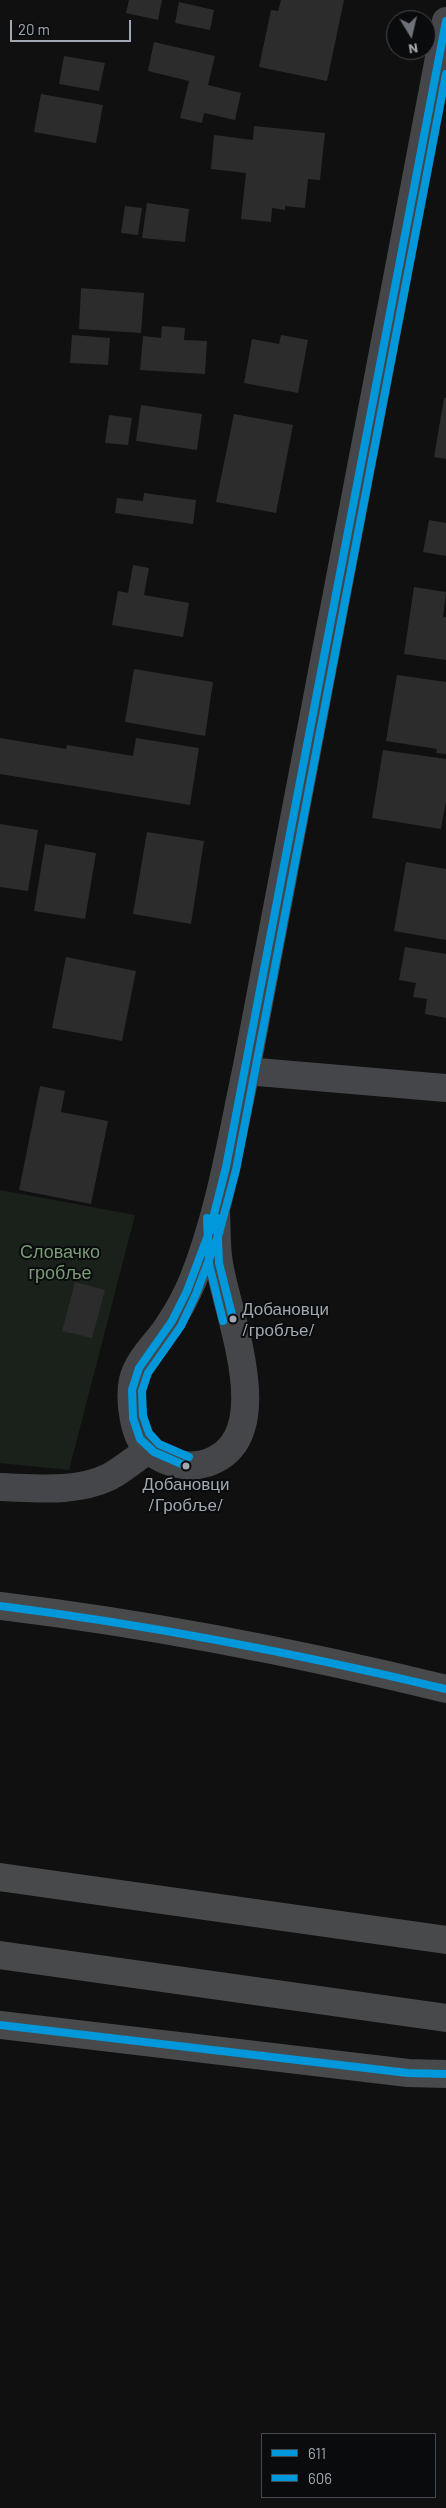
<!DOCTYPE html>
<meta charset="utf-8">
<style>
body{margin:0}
#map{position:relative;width:446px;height:2508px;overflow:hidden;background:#101010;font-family:Barlow,sans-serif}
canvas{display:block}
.legend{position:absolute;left:261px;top:2433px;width:175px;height:65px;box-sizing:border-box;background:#0a0b0c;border:1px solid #464a4e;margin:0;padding:6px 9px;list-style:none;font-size:15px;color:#a1a8b1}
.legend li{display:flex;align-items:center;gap:10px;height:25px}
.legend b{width:25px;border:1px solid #464a4e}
.north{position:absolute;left:386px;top:10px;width:50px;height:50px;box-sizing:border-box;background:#0a0b0c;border:1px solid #464a4e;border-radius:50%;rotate:171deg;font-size:14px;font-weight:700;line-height:20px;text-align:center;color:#a1a8b1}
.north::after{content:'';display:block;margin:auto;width:18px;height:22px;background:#6e7379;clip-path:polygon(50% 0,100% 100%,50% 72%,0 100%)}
.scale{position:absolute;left:10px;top:20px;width:121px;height:22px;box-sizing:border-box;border:2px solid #a1a8b1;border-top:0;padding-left:6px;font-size:15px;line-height:18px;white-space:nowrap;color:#a1a8b1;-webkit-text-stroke:4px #0a0b0c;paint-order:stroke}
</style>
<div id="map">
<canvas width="446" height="2508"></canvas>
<ul class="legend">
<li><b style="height:6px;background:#0098da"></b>611</li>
<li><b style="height:6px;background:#0098da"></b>606</li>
</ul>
<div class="north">N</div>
<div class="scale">20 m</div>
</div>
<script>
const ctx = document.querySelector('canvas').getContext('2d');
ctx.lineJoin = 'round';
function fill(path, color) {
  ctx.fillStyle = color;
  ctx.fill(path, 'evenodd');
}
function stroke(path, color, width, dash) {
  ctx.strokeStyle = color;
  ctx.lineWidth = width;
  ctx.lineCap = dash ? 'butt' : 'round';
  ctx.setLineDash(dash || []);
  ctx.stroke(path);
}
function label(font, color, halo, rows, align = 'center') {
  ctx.font = font + ' Barlow,sans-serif';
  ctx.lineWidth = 4;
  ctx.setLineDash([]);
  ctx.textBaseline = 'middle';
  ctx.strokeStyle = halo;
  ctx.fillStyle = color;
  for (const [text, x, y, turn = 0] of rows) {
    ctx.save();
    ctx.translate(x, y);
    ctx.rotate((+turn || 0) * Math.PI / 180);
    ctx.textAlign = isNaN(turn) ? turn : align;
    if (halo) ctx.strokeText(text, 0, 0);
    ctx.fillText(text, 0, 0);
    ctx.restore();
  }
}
fill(new Path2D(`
 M0,1190L135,1215L69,1470L0,1463Z`), '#1a201a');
fill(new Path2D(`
 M129,0H162L158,20L126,13Z
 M281,0H344L327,81L259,67L271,10L278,11Z
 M179,2L214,10L210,30L175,23Z
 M154,42L215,56L208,85L241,93L235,120L204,113L202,123L180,118L189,81L148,71Z
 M64,56L105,63L99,91L59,84Z
 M41,94L103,105L96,143L34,132Z
 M254,126L325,133L320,180L308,179L305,208L285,206V210L272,208L271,222L241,219L246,173L211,169L214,135L253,140Z
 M147,203L189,209L185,242L142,238Z
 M125,206L142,208L138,235L121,233Z
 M81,288L144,293L141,333L79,329Z
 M162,326L185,328L184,340L207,341L205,374L140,370L143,336L161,338Z
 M72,335L110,338L108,365L70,363Z
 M281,335L308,340L298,393L244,383L252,339L279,344Z
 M444,398H446V459L434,457Z
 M141,405L202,414L197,450L136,441Z
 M234,414L293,425L276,513L216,502Z
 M109,415L132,418L128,445L105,443Z
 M144,493L196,500L193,524L115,513L117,498L143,501Z
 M429,520L446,523V556L423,552Z
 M133,565L149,568L144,595L189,603L183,637L112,625L118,591L128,593Z
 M414,587L446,592L443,617H446V660L404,654Z
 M134,669L213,682L205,736L125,722Z
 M397,675L446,682V754L436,753L437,749L386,741Z
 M0,738L66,749L67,745L133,756L136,738L199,748L190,805L0,774Z
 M383,750L446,759V801L441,829L372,818Z
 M0,824L38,830L28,891L0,887Z
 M147,832L204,841L191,924L133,914Z
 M45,844L96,853L85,919L34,911Z
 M406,862L446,869V940L394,931Z
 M405,947L446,954V1018L425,1014L427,999L413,997L416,983L399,980Z
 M66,957L136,971L122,1041L52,1028Z
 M40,1086L65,1091L61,1112L108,1121L91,1204L19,1190Z
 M75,1282L105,1290L92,1338L62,1331Z`), '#2c2c2d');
stroke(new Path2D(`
 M246,1071L446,1088
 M216,1213C217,1229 216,1247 219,1263C226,1313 281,1438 207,1463C188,1469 165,1463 150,1451C133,1439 129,1399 133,1380C138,1358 159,1342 170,1323C179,1310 187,1294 193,1280C220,1212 231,1141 246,1071L446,21
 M0,1487C35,1488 76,1493 109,1477C122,1470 135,1459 148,1450`), '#444649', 28);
stroke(new Path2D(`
 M0,1606C150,1624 299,1653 446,1689
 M0,1877L446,1940
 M0,1955L446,2018
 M0,2025L408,2073L446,2074`), '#47494a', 28);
stroke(new Path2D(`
 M217,1218L219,1263L233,1319
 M186,1466L154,1452L140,1439L133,1418L132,1390L139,1368L172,1321L187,1291L210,1230L226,1167L446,21
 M0,1606C150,1625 299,1654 446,1689
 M0,2025L408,2073L446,2074`), '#0098da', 8);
stroke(new Path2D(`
 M207,1218L209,1264L223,1321
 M189,1457L159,1444L149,1433L143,1416L142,1391L148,1373L181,1326L196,1294L219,1233L236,1170L446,74`), '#0098da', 8);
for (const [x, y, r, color] of [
 [233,1319,4.5,"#a1a8b1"],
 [186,1466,4.5,"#a1a8b1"]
]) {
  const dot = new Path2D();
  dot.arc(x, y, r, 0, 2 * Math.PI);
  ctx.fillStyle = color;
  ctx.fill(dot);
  stroke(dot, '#0a0b0c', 2);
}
label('17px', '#a1a8b1', '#0a0b0c', [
 ["Добановци",242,1309],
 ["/гробље/",242,1330],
 ["Добановци",186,1484,"center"],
 ["/Гробље/",186,1505,"center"]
], 'left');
label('18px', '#7b9c78', '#0a0b0c', [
 ["Словачко",60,1252],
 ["гробље",60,1273]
]);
</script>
